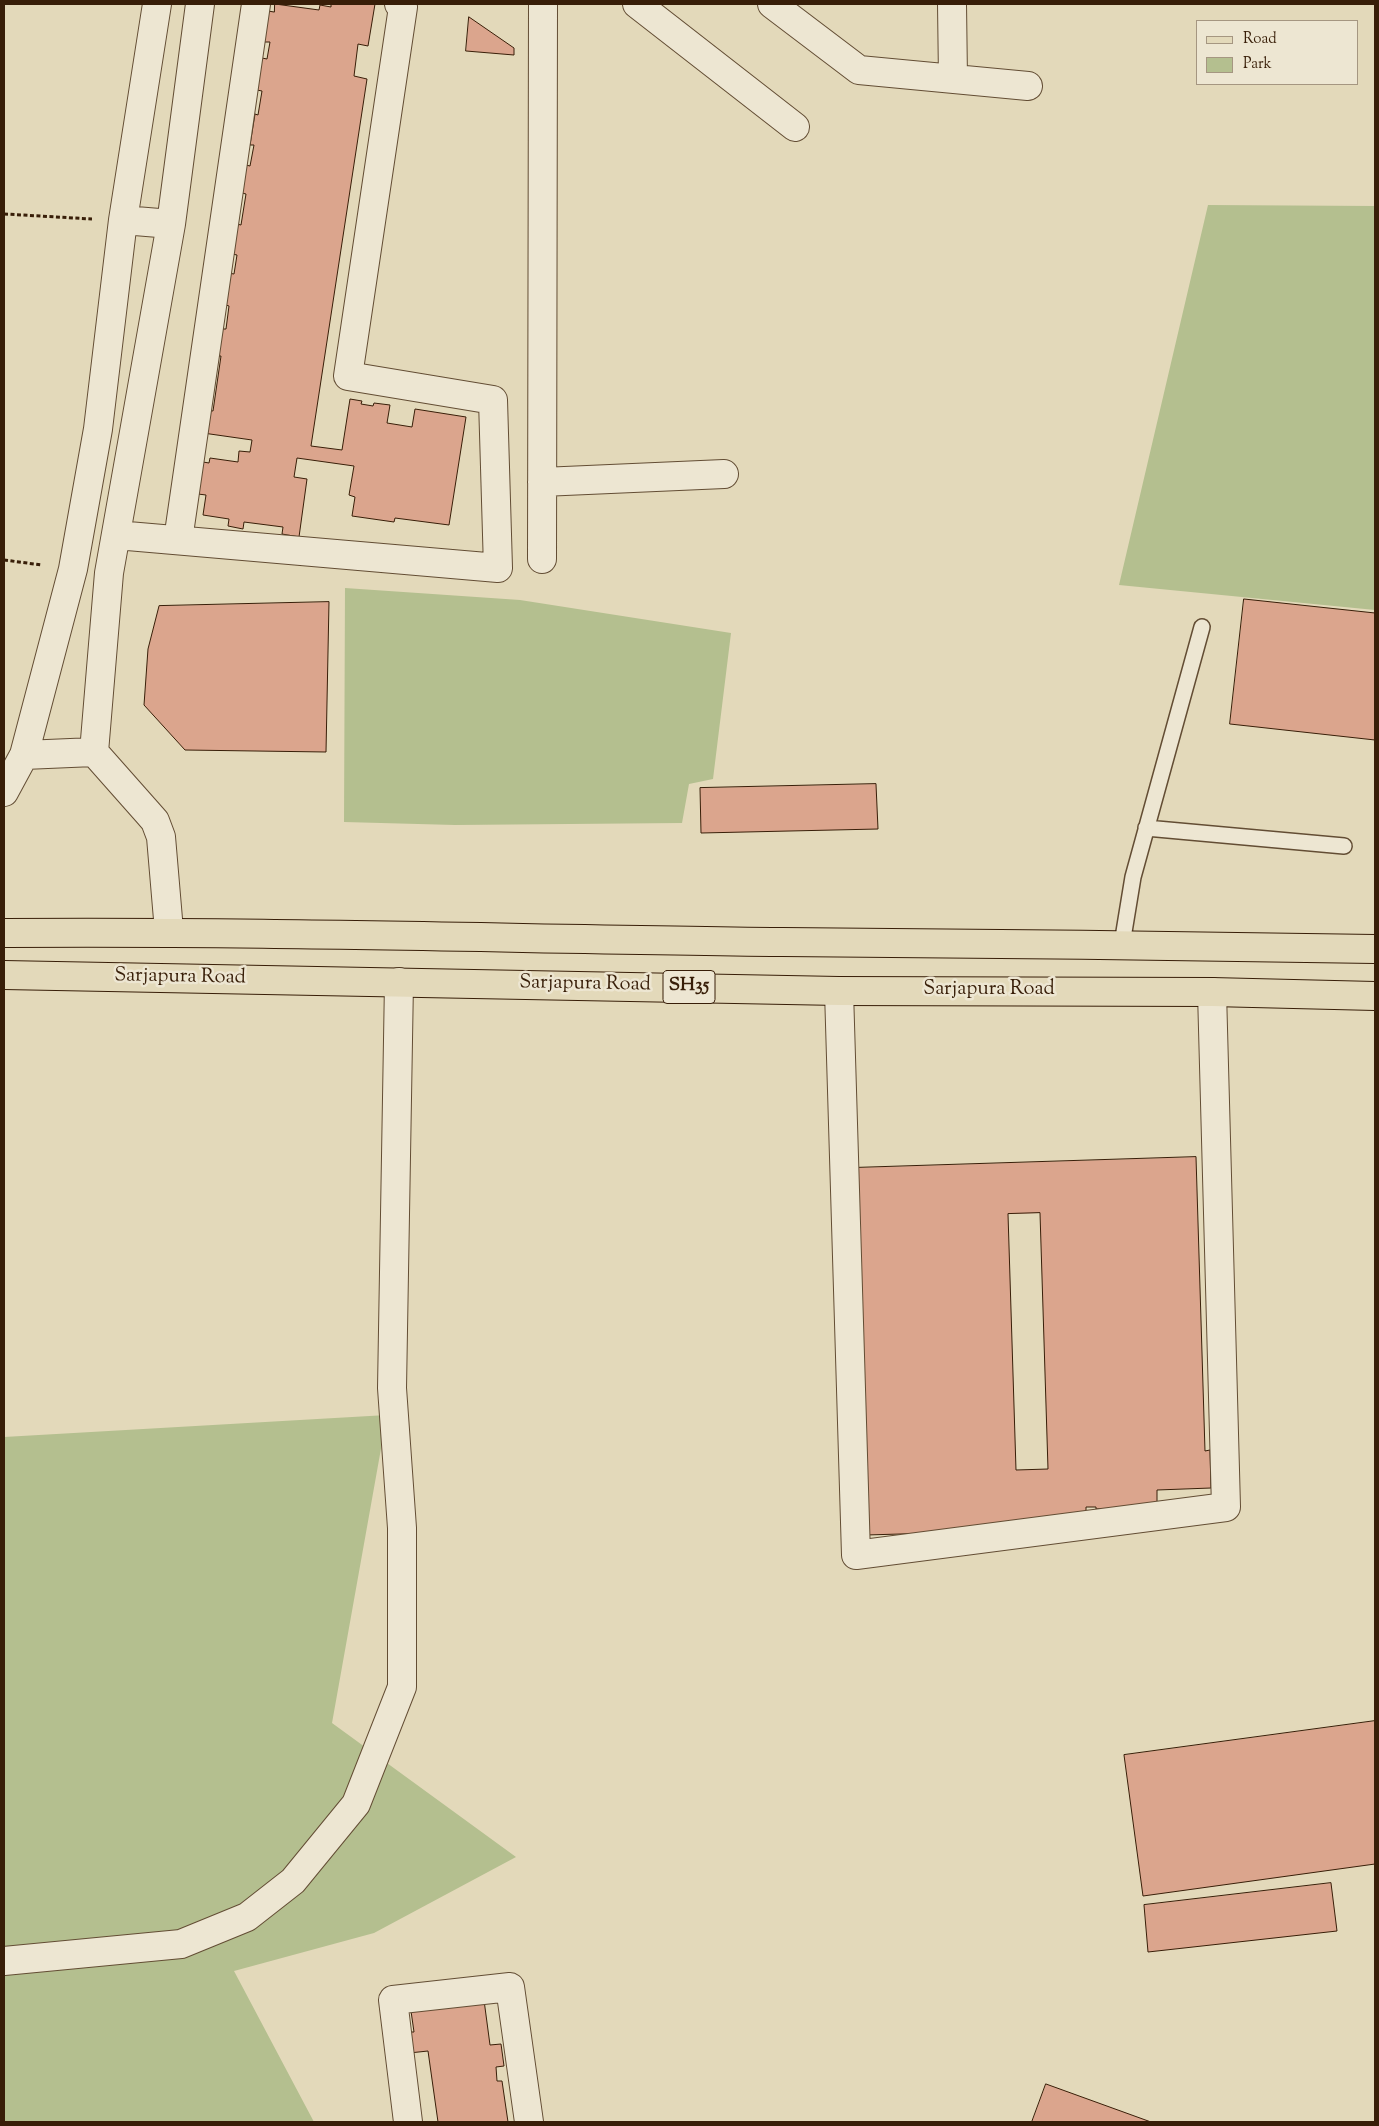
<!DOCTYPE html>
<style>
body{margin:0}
#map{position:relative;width:1379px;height:2126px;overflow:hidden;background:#e3d9ba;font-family:"Sorts Mill Goudy",serif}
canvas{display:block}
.frame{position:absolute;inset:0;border:5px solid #381e08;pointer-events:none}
.legend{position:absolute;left:1196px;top:20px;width:162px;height:65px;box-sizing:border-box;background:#ede6d2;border:1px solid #a59681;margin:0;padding:6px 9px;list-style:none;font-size:15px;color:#381e08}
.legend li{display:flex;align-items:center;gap:10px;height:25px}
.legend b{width:25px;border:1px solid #a59681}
</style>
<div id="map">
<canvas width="1379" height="2126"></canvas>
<div class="frame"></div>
<ul class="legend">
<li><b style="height:6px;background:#e3d9ba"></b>Road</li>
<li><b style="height:14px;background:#b4bf8f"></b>Park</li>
</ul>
</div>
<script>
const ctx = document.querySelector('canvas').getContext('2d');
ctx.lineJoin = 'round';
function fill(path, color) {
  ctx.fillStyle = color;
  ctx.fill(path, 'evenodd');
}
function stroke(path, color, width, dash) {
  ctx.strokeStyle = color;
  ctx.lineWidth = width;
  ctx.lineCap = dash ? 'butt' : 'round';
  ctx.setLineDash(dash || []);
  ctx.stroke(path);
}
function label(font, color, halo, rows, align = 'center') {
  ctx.font = font + ' "Sorts Mill Goudy",serif';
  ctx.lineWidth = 5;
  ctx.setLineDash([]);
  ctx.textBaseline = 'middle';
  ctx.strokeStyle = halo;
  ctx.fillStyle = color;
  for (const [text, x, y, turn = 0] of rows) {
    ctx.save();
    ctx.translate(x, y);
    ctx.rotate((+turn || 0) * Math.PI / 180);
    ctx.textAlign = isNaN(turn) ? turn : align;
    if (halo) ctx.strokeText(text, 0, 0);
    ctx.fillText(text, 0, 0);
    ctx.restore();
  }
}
fill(new Path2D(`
 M1208,205L1375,206V610L1119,585Z
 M345,588L520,600L731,633L713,779L689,784L682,823L455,825L344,822Z
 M387,1415L332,1723L516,1857L374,1933L234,1971L314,2122H4V1437Z`), '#b4bf8f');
const building = new Path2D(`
 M275,4L319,10L320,5L331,7V4H375L368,46L358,44L354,76L367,79L311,446L342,450L350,399L362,401L361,404L373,406L374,403L390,405L387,423L412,427L415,409L466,417L449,525L395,518L394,522L352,516L355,497L349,495L354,466L297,458L294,477L307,479L299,537L282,534L283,527L244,522L243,529L228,526L229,519L203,515L206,495L198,494L203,462L209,463L210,458L238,462L239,451L250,452L252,440L203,433L206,410L213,411L221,356H217L221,329H226L229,306L223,304L228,273L234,274L237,255L232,254L237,224L241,225L246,194L242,193L246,165L250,166L254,145H250L255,114L258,115L262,91L257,90L262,58L267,59L270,42H263L268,11L274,12Z
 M469,17L514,48V55L466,51Z
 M1244,599L1375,613V740L1230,724Z
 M329,602L326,752L185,750L144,705L148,649L159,606Z
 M876,784L878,829L701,833L700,788Z
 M1196,1157L1205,1451L1210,1450L1211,1488L1157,1490V1507L1096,1509V1507H1086V1513L1004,1531L866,1535L851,1168ZM1040,1213L1048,1469L1016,1470L1008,1214Z
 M1375,1721V1864L1143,1896L1124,1755Z
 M1331,1883L1337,1931L1148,1952L1144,1905Z
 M484,2000L490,2045L501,2044L504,2066L496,2067L497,2081H502L508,2122H438L428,2051L409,2053L406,2032H414L410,2004Z
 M1046,2084L1151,2122H1032Z`);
fill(building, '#dba58d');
stroke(building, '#381e08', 1);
const lane = new Path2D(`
 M1146,828L1344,846
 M1122,944L1133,877L1202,627`);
const street = new Path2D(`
 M637,4L795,127
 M772,4L859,70L1028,86
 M952,4L953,79
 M123,220L171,224
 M542,482L724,474
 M116,535L498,568L493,400L348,376L403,7L399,4
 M178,540L256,4
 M542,559L543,4
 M94,752L109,573L171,224L200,4
 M24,755L73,569L98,429L123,220L157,4
 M4,792L24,755L94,752L148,813L155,821L161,837L169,931
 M839,991L856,1555L1226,1507L1212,992
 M4,1961L181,1944L247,1917L293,1881L356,1804L402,1687V1528L392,1388L399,982
 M408,2122L393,2000L510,1987L529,2122`);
const primary = new Path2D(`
 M4,933C263,931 523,939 783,942C980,944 1178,945 1375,949
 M4,975L839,991L1212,992L1375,996`);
stroke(lane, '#634d34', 18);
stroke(street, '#634d34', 30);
stroke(primary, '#381e08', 30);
stroke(new Path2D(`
 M4,214L92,219
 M4,560L42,565`), '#381e08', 3, [4, 2.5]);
stroke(lane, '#ede6d2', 15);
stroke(street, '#ede6d2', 28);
stroke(primary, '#e3d9ba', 28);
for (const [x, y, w] of [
 [689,987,52]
]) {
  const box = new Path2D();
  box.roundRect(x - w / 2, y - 16.5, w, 33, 4);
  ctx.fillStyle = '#ede6d2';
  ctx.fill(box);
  stroke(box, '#381e08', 1);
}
label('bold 19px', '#381e08', null, [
 ["SH35",689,987]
]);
label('20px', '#381e08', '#ede6d2', [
 ["Sarjapura Road",180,978,1],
 ["Sarjapura Road",585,985,1],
 ["Sarjapura Road",989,991]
]);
</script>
